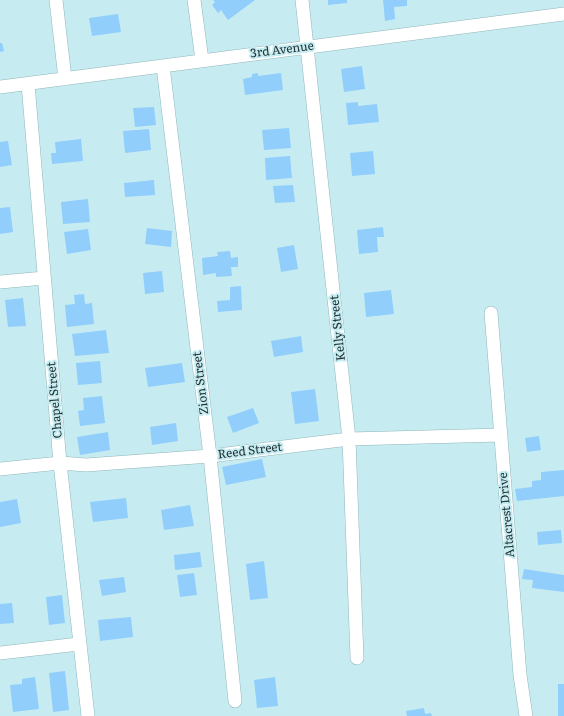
<!DOCTYPE html>
<style>
body{margin:0}
canvas{display:block;background:#c6ecf2}
</style>
<canvas width="564" height="716"></canvas>
<script>
const ctx = document.querySelector('canvas').getContext('2d');
ctx.lineJoin = 'round';
function fill(path, color) {
  ctx.fillStyle = color;
  ctx.fill(path, 'evenodd');
}
function stroke(path, color, width, dash) {
  ctx.strokeStyle = color;
  ctx.lineWidth = width;
  ctx.lineCap = dash ? 'butt' : 'round';
  ctx.setLineDash(dash || []);
  ctx.stroke(path);
}
function label(font, color, halo, rows, align = 'center') {
  ctx.font = font + ' Literata,serif';
  ctx.lineWidth = 4;
  ctx.setLineDash([]);
  ctx.textBaseline = 'middle';
  ctx.strokeStyle = halo;
  ctx.fillStyle = color;
  for (const [text, x, y, turn = 0] of rows) {
    ctx.save();
    ctx.translate(x, y);
    ctx.rotate((+turn || 0) * Math.PI / 180);
    ctx.textAlign = isNaN(turn) ? turn : align;
    if (halo) ctx.strokeText(text, 0, 0);
    ctx.fillText(text, 0, 0);
    ctx.restore();
  }
}
fill(new Path2D(`
 M213,0H255L228,20L221,10L218,13L212,5L215,2Z
 M328,0H347V3L328,5Z
 M383,0H407V6L394,7L395,19L385,21Z
 M118,14L121,32L92,36L89,18Z
 M0,43H2L4,51L0,52Z
 M362,66L365,89L344,92L341,69Z
 M258,73V76L281,73L283,90L245,95L243,79L252,77V74Z
 M358,102V106L377,104L379,122L348,125L346,103Z
 M154,107L156,125L135,127L133,108Z
 M289,128L291,148L264,150L262,130Z
 M149,129L151,150L125,153L123,131Z
 M81,139L83,161L52,164L51,153H56L55,142Z
 M8,141L12,165L0,167V142Z
 M373,151L375,174L352,176L350,153Z
 M290,156L292,178L266,180L265,158Z
 M154,180L155,195L125,197L124,183Z
 M293,185L295,202L275,203L273,186Z
 M88,199L90,222L63,224L61,202Z
 M10,207L13,232L0,234V208Z
 M383,227L384,237H377L378,252L359,254L357,230Z
 M147,228L172,231L171,247L145,244Z
 M88,229L91,250L67,254L64,232Z
 M294,245L298,269L281,272L277,248Z
 M230,251L231,258L238,257V267H231L232,276L216,277V273L203,275L202,258L218,256L217,252Z
 M162,271L164,292L145,294L143,273Z
 M241,286L242,310L218,312L217,301L230,300V287Z
 M391,290L394,314L366,317L364,293Z
 M84,294L85,304L92,303L94,324L67,327L65,305L75,304L74,295Z
 M23,298L26,326L8,327L5,300Z
 M106,330L109,353L75,356L72,334Z
 M301,336L303,352L274,357L271,341Z
 M100,361L102,383L78,385L76,363Z
 M182,363L185,382L148,387L145,368Z
 M315,389L319,421L295,424L291,392Z
 M102,396L105,423L80,426L78,411L84,410L83,398Z
 M253,408L259,423L233,433L227,417Z
 M176,423L178,441L152,445L150,427Z
 M108,432L110,450L80,455L77,437Z
 M539,436L541,450L527,452L525,438Z
 M262,459L266,477L226,485L222,467Z
 M564,470V496L517,501L515,489L532,487V481L541,480V472Z
 M126,498L128,518L93,522L90,502Z
 M17,499L21,523L0,527V502Z
 M190,505L194,526L164,530L161,510Z
 M561,530L562,543L538,545L537,532Z
 M200,552L202,567L175,570L174,555Z
 M264,561L268,598L250,600L246,564Z
 M524,569L564,575V592L532,588L533,580L522,579Z
 M194,573L197,595L180,597L177,575Z
 M124,577L126,592L102,596L99,580Z
 M62,595L65,623L49,625L46,597Z
 M12,603L14,623L0,624V604Z
 M131,617L133,637L100,641L98,620Z
 M65,671L69,710L53,712L49,673Z
 M35,677L39,709L13,712L10,685L22,684V679Z
 M275,677L278,706L257,708L254,680Z
 M558,684H564V716H558Z
 M424,708L425,714L431,713L432,716H407L406,711Z`), '#91cefc');
const minor = new Path2D(`
 M56,0L65,79
 M194,0L202,60
 M302,0L349,439L357,658
 M163,66L210,456L235,701
 M28,84L60,463L88,716
 M0,87L564,14
 M0,282L44,278
 M491,313L520,675L526,716
 M0,469L60,463L86,465L210,456L349,439L501,435
 M0,653L79,644`);
stroke(minor, '#90b5ba', 14);
stroke(minor, '#fff', 13);
label('12px', '#223133', '#c6ecf2', [
 ["3rd Avenue",282,50,-7],
 ["Kelly Street",338,328,-96],
 ["Zion Street",201,383,-97],
 ["Chapel Street",55,400,-95],
 ["Reed Street",250,451,-7],
 ["Altacrest Drive",507,515,-95]
]);
</script>
